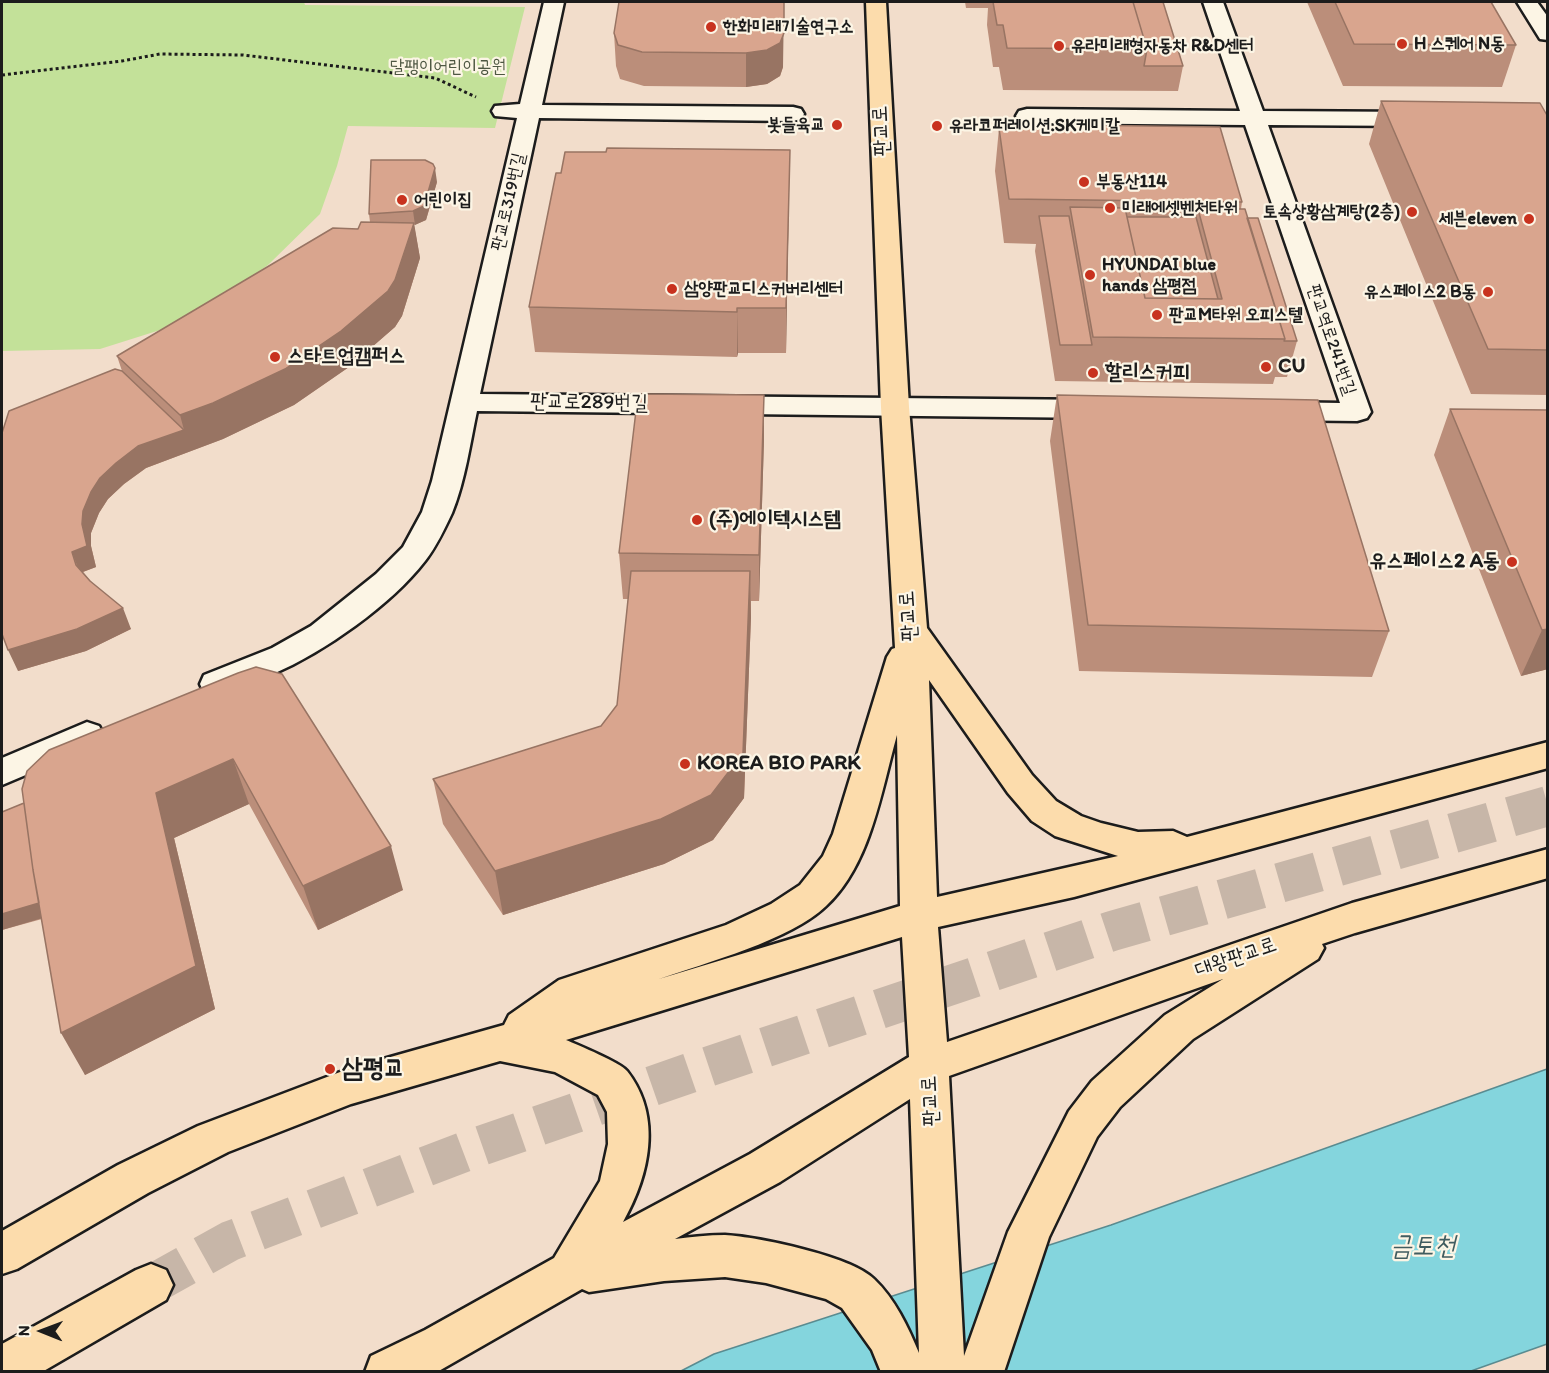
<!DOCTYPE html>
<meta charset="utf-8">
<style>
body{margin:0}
#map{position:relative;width:1549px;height:1373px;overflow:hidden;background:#f2ddcb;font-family:Itim,sans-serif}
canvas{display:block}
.frame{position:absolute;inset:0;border:3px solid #1c1c1c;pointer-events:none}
.north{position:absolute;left:12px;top:1301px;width:60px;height:60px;-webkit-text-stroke:4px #fcf5e5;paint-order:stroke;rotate:271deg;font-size:16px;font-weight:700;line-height:24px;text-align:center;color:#1c1c1c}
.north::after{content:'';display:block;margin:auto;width:21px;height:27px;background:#1c1c1c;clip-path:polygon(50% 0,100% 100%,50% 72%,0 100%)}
</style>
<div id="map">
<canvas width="1549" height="1373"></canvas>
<div class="frame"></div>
<div class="north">N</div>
</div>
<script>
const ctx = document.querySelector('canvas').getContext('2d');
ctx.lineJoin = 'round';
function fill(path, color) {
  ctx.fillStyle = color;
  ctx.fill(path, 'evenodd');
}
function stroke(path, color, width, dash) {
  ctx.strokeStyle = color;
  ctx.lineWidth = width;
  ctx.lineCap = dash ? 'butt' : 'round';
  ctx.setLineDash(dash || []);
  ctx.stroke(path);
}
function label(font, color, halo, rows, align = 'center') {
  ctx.font = font + ' Itim,"Poor Story",sans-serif';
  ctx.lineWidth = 4.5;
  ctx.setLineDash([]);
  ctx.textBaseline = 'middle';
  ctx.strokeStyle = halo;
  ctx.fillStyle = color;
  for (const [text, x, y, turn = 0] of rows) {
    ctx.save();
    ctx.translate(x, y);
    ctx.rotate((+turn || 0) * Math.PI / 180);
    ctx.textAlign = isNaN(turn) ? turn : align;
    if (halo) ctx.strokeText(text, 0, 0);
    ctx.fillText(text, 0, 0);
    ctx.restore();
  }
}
fill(new Path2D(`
 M2,2H304L305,5L525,7L495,128L348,126L337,166L320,214L268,265L195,319L100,349L2,351Z`), '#c3e199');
const water = new Path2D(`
 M1547,1069V1344L1471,1371L679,1372L714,1354L1111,1225Z`);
fill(water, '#84d5dd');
stroke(water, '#5a8b90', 1.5);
stroke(new Path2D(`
 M151,1285L230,1241L472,1149L707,1067L1112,931L1548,806`), '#c7b6a8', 40, [40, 20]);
const minor = new Path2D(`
 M544,2H564L542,105L793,107L801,109L804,114L801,119L793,121L539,118L480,394L1098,400L1108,403L1112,409L1108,415L1098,418L477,411C470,444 465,481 452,513C445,528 436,547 425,561C391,605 324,652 273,674C252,682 227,699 204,693L200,684L204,675L272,648L311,626L376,574L403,547L422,512L432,481L517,118L495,116L492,111L495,106L520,104Z
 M1203,2H1223L1263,111L1420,112L1428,114L1431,119L1428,124L1420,126L1268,125L1371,412L1367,418L1357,421L1276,420L1266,417L1262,411L1266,405L1276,402L1340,403L1245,125L1027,123L1019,121L1016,116L1019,111L1027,109L1240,111Z
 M1517,2H1537L1548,17V40L1540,39Z
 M87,722L99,726L104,735L99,744L2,785V758Z`);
const major = new Path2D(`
 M866,2H886L909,407L927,628L1032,775L1056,801L1081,816L1101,823L1138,832L1173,831L1187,837L1548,742V768L1074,897L938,927L947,1042L1352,903L1548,849V878L1355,933L1322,944L1324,948L1318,959L1193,1039L1120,1107L1097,1137L1049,1237L1004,1372H881L872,1350L842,1308L826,1299L766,1283L725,1277L664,1281L589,1292L582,1289L437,1372H365L371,1356L425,1330L554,1258L600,1181L608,1144L607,1112L598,1095L555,1072L500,1061L351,1104L228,1152L148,1193L17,1269L2,1274V1231L118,1165L198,1126L348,1069L504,1025L509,1015L559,980L726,925L771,904L800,885L823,856L833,834L887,657L892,649L895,648L881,407ZM929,680L1008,793L1032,821L1055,836L1118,856L937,897ZM897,735L900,906L659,979C705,963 791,940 826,906C871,864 881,791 897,735ZM902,937L909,1057L750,1154L623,1222C649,1176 663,1117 627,1071C621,1063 578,1045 566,1040ZM1223,979L1165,1015L1092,1081L1069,1111L1008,1232L964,1356L949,1076ZM910,1099L919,1353C908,1327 895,1299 874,1279C851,1256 758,1237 725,1235C709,1235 691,1237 675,1239L780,1182Z
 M151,1264L166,1270L173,1285L166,1300L42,1372H2V1344L136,1270Z`);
stroke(minor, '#1c1c1c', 5);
stroke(major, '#1c1c1c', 5);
stroke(new Path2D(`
 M2,75L122,61L160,54L243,55L435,78L476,97`), '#1c1c1c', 3, [3, 3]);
fill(minor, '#fcf5e5');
fill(major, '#fcdcac');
fill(new Path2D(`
 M619,2L783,67L780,76L767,84L746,87L644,86L620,79L616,66L614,33Z
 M965,2H1163L1183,66L1178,91L1003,90L999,67H993L987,25L988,8H966Z
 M1307,2H1491L1516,45L1502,87L1343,86Z
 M1381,101L1548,117V395L1471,394L1369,144Z
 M1075,125L1242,202L1241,209L1247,218L1297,341L1287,377H1275L1273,384L1055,381L1035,251L1036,244L1004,243L995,171L999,128L1074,129Z
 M437,182L426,220L414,225L420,258L402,316L395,327L349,367L294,405L223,439L146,468L124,484L108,499L99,513L91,533V546L96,567L83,572L131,629L86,651L18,671L122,371L117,356L370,222L369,214Z
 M789,193L786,353H738L737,357L535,352L529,307Z
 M1057,395L1389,631L1372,677L1079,671L1050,441Z
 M1450,409L1548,410V669L1521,676L1434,455Z
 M764,440L759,601H751V617L744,798L713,840L664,864L503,915L443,824L433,779L601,726L617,705L628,599H623L619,553Z
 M238,673L403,890L318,930L249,804L174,838L215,1009L85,1075L42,919L2,930V812L24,803Z`), '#bb8e7a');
fill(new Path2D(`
 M784,2L783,67L780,76L767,84L746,87V53Z
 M790,150L789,193L786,353V308Z
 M435,168L437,182L426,220L415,225L413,211Z
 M414,223L420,258L402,316L395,327L349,367L294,405L223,439L146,468L124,484L108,499L99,513L91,533V546L96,567L80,573L72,552L82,524L83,511L91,492L100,478L116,463L138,446L184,430L180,415Z
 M737,308L738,353L737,357Z
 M764,395V440L759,601V555Z
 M750,571L751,617L744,798L713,840L664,864L503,915L495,871Z
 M123,608L131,629L86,651L18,671L8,650Z
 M1548,629V669L1521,676L1542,630Z
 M233,759L249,804L174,838L215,1009L85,1075L61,1033L156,793Z
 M391,846L403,890L318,930L303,886Z
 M49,900L56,914L2,930V914Z`), '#987463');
const building = new Path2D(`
 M619,2H784V33L780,43L767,50L746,53L642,52L618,45L614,33Z
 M993,2H1133L1147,49L1007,48L1003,25H997Z
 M1133,2H1163L1183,66H1144L1147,49Z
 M1335,2H1491L1516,45L1354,44Z
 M1381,101L1540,103L1548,117V350L1488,349Z
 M1075,125L1220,127L1242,202L1009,199L999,128L1075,129Z
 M607,148L790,150L786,308H737V312L529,307L556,173H561L565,152H606Z
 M371,160H425L433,164L435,168L424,206L413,211L369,214Z
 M1070,207L1125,208L1145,298L1222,299L1198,209H1245L1285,339L1093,337Z
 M1039,216H1069L1092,345H1060Z
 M1127,217H1196L1218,299L1145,298Z
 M1247,218H1258L1297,341H1284L1285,339Z
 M361,222L414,223L395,280L388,291L341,331L285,369L213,403L180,415L117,356L333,228L358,229Z
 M115,369L122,371L184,430L138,446L116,463L100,478L91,492L83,511L82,524L87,546L72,552L76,565L90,581L123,608L77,629L8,650L2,634V433L9,411Z
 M638,394L764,395L759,555L619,553Z
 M1057,395L1318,400L1389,631L1088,625Z
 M1450,409L1548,410V629L1542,630Z
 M631,571H750L743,753L711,795L661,819L495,871L433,779L601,726L617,705Z
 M256,667L282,674L391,846L303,886L233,759L156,793L196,966L61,1033L33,870L22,789L27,771L49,750L238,673Z
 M24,803L33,870L39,903L2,914V812Z`);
fill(building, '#d9a58e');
stroke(building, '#987463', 1.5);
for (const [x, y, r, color] of [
 [711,27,6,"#c8321e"],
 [1402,44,6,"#c8321e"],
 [1059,46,6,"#c8321e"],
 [837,125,6,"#c8321e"],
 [937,126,6,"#c8321e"],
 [1084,182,6,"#c8321e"],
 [402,200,6,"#c8321e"],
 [1110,208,6,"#c8321e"],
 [1412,212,6,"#c8321e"],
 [1529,219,6,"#c8321e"],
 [1090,275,6,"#c8321e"],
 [672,289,6,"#c8321e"],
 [1488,292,6,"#c8321e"],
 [1157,315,6,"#c8321e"],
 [275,357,6,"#c8321e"],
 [1266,367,6,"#c8321e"],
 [1093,373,6,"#c8321e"],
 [697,520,6,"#c8321e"],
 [1512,562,6,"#c8321e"],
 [685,764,6,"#c8321e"],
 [330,1069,6,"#c8321e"]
]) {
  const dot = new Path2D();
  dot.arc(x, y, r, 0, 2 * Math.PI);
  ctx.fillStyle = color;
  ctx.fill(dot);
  stroke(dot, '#fcf5e5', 2);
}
label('bold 18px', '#1c1c1c', '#fcf5e5', [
 ["한화미래기술연구소",723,27],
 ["H 스퀘어 N동",1414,44],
 ["유라미래형자동차 R&D센터",1071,46],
 ["봇들육교",825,125,"right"],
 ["유라코퍼레이션.SK케미칼",949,126],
 ["부동산114",1096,182],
 ["어린이집",414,200],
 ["미래에셋벤처타워",1122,208],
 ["토속상황삼계탕(2층)",1400,212,"right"],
 ["세븐eleven",1517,219,"right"],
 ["HYUNDAI blue",1102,265],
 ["hands 삼평점",1102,286],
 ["삼양판교디스커버리센터",684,289],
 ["유스페이스2 B동",1476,292,"right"],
 ["판교M타워 오피스텔",1169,315]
], 'left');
label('18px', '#4e5742', '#fcf5e5', [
 ["달팽이어린이공원",448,67]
]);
label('18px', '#1c1c1c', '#fcf5e5', [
 ["판교로319번길",509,202,-77],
 ["판교역로241번길",1331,340,71]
]);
label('21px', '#1c1c1c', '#fcf5e5', [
 ["판교로",882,131,-93],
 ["판교로289번길",589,403,1],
 ["판교로",909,616,-94],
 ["대왕판교로",1236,958,-19],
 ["판교로",931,1101,-93]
]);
label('bold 21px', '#1c1c1c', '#fcf5e5', [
 ["스타트업캠퍼스",287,357],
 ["CU",1278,367],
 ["할리스커피",1105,373],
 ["(주)에이텍시스템",709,520],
 ["유스페이스2 A동",1500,562,"right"],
 ["KOREA BIO PARK",697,764]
], 'left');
label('bold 26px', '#1c1c1c', '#fcf5e5', [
 ["삼평교",342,1069]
], 'left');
label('italic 27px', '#405d60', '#fcf5e5', [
 ["금토천",1423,1247]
]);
</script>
